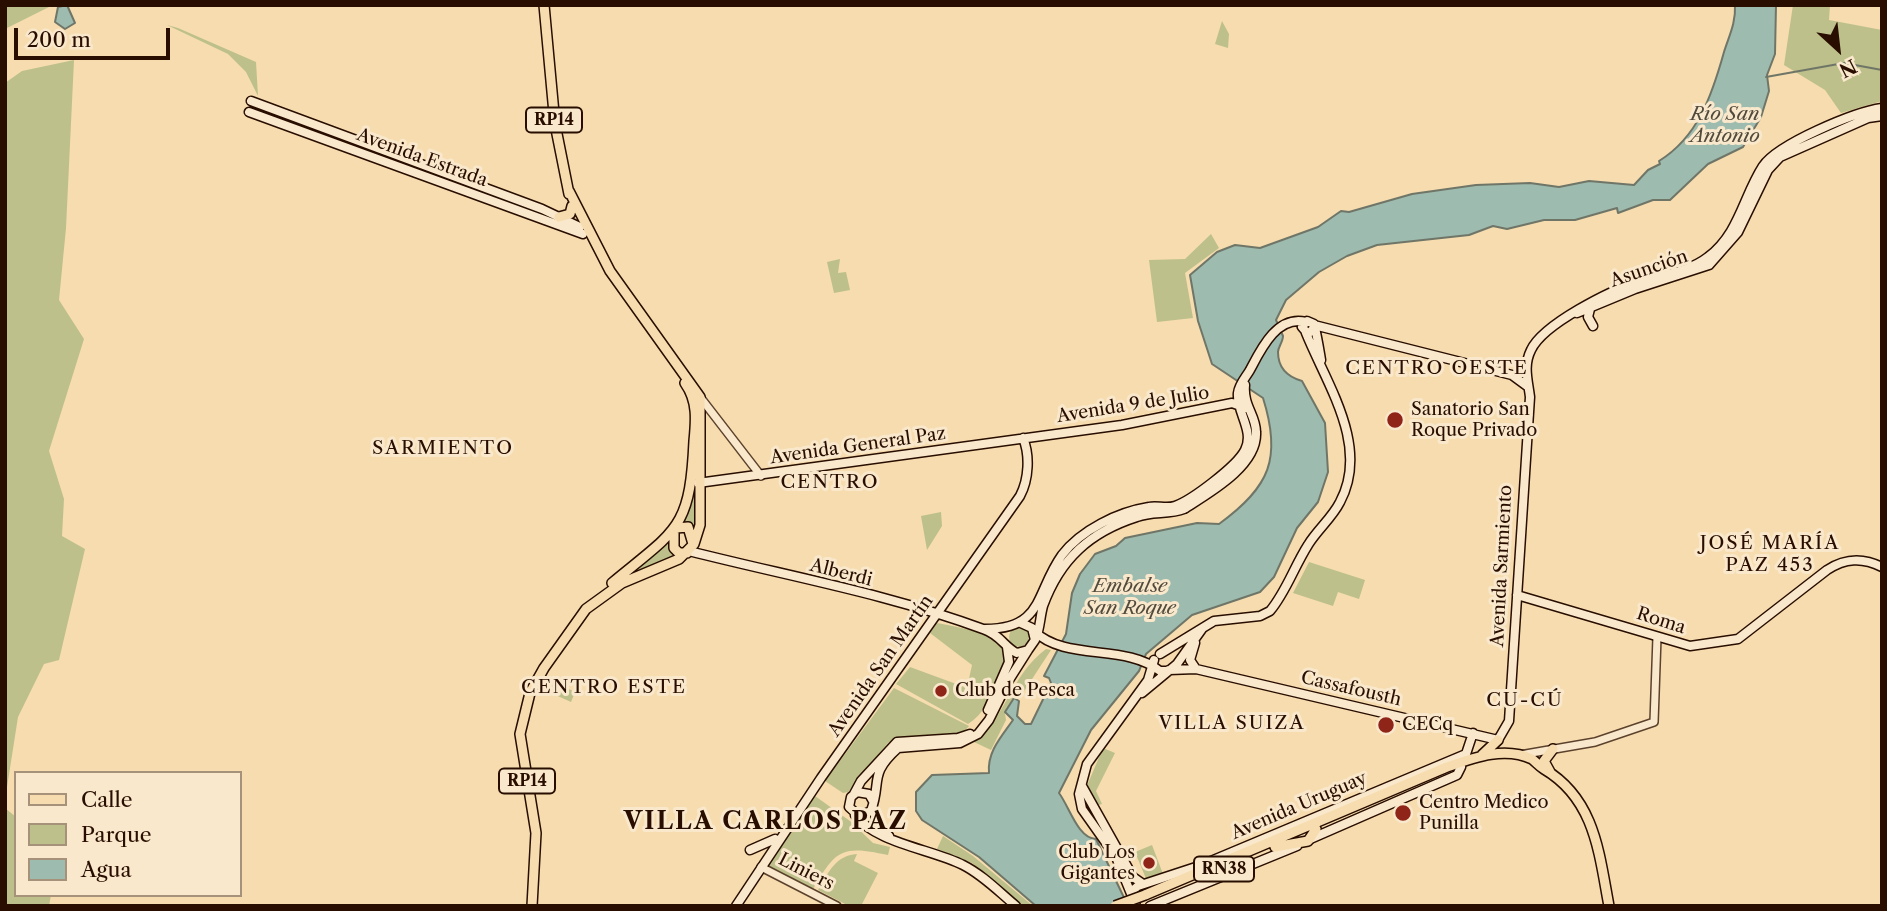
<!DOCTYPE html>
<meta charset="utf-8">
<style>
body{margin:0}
#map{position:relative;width:1887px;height:911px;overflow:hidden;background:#f6dcaf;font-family:"Libre Caslon Text",serif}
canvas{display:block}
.frame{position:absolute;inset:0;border:7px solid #290e00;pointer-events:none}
.legend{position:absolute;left:14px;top:771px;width:228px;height:126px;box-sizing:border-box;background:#f9e8cb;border:2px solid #a6917a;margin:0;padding:9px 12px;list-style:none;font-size:21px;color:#290e00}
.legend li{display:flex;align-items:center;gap:14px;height:35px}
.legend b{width:35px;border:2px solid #a6917a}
.north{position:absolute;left:1803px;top:14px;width:70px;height:70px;-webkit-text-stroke:5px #f9e8cb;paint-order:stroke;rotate:153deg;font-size:19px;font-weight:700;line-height:28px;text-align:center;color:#290e00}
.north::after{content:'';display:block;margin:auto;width:24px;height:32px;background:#290e00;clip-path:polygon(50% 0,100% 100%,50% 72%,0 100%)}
.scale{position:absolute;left:14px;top:28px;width:156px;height:32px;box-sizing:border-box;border:4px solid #290e00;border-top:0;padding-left:9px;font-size:21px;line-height:24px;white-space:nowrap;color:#290e00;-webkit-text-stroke:5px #f9e8cb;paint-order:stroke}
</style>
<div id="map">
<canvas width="1887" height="911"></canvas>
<div class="frame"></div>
<ul class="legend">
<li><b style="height:9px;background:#f6dcaf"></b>Calle</li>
<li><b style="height:19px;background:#bdc08a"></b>Parque</li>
<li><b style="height:19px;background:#9dbbae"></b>Agua</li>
</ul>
<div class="north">N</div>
<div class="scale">200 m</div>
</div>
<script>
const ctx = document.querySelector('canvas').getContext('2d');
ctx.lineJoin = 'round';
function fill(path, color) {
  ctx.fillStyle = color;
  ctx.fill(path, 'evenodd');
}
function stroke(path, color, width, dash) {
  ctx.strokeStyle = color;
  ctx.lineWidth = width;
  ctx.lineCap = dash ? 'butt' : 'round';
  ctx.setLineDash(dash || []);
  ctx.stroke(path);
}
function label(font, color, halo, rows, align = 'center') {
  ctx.font = font + ' "Libre Caslon Text",serif';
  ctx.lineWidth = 6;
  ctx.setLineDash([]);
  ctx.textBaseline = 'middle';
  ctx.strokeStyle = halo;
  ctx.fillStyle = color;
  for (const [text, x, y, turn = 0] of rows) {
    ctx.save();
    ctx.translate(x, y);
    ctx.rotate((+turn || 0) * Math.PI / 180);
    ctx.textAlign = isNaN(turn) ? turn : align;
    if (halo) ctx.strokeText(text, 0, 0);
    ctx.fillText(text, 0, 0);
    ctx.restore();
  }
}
fill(new Path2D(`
 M5,5H53L5,29Z
 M1793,5H1830L1829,20L1882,30V101L1841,113L1825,90L1784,65Z
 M1222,21L1229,34L1228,48L1215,44Z
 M167,25L178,28L256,62L258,96L246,72L228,54Z
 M74,60L66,228L59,300L84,339L49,451L64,499L62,536L85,549L59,660L44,664L18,717L5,800V83L22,71Z
 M268,111L349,141L350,143L268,115Z
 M438,174L536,210V211L435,176Z
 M1211,234L1219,248L1185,273L1193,318L1157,322L1149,260L1185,259Z
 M840,259L838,273L846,272L850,290L834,293L827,262Z
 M695,492L697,515L694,532L684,520Z
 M941,512L942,526L927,550L921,516Z
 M667,541L676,556L671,560L624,578Z
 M1309,562L1365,580L1359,599L1338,592L1333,606L1293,593Z
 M937,623C951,626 997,633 1004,646C1009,657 999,674 995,683C989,700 984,714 968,724L896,684L910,667L967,688L972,665L930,633Z
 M1009 637a10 10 0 1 1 20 0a10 10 0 1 1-20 0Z
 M1046,649L1051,650L1019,699L1016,697L1005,714L1006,720L991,750L974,742C1006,718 1010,676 1046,649Z
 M554,682L575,692L571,702L549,692Z
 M894,688L969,726L963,733L897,738L888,743L848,792L843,793L825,781Z
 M1103,748L1115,753L1096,791L1102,804L1095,806L1086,788Z
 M815,796L850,821L873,843L890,847L888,855C841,845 836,849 812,891L768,866Z
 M5,808L16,817V895H51L49,906H5Z
 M943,836L973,856L1033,906H1023L972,863L937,849Z
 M1152,845L1163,874L1147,881L1135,852Z
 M857,854L854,861L878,873L861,906H849L818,890C828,873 836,855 857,854Z`), '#bdc08a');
const water = new Path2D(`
 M67,5L75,23L65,29L55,22L58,7Z
 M1735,5H1776L1775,54L1767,75L1769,91L1761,117L1743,147L1708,164L1670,200H1653L1618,213L1617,208L1575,220H1544L1507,229L1493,226L1469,235L1377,245L1347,256L1319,272L1286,300L1276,320L1283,336C1283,342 1278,347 1278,352C1278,368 1288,377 1302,381L1325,423L1328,472L1318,502L1297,528L1274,577L1260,592L1192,615L1146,654L1139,671L1091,730L1059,793C1069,806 1078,839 1096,839L1128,906H1036L979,857L922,820L916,811V792L932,775L989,773C987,752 1001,737 1013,720L1005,712L1014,698L1019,701L1017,716L1025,724H1031L1051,683L1049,678L1044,676L1066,634L1072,593L1080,574L1095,554L1116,546L1125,538L1197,523L1219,524C1270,487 1282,458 1263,398L1212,364L1198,321L1190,275L1217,252L1235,245L1260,248L1318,227L1341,211L1349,212L1412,194L1476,185L1530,183L1559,187L1589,181L1634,185L1648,170L1660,164L1659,161C1698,137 1712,95 1724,52C1729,36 1736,23 1735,5Z`);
fill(water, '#9dbbae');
stroke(water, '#6f7668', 2);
stroke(new Path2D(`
 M1766,77L1844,63L1882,70`), '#6f7668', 2);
const tertiary = new Path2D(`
 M700,397L761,476
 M1520,755L1595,742L1654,722L1657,637
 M761,867L837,906`);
const secondary = new Path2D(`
 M251,101L542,209L580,227
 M249,112L583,234
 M1590,309L1588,317L1593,326
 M1577,313L1635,289L1709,265L1738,232L1768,170L1780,157L1868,118L1882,116
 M1314,325L1512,375L1527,386
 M1315,327L1308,334L1302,327L1307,321L1314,324C1317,335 1319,348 1321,360
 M698,483L1122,425L1232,403L1246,408
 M689,551C787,576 889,594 983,629C1001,635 1005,648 1017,653L1028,650L1035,640L1032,628L1021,623
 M1517,595L1690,646L1738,639L1827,570C1845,558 1862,557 1882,567
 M985,629C1044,629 1035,593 1062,555C1081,530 1118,512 1149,507C1157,505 1166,509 1175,506C1192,500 1237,466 1245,450C1255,431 1236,412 1238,393C1239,384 1246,377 1250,370C1261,349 1277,315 1306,322
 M1034,631C1066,662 1125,643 1160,671H1168
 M1036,638C1040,628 1040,617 1043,606C1060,559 1090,532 1137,517C1152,511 1169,515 1184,509C1209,493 1258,466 1256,432C1256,415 1243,406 1245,385
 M1195,643L1190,660L1196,669
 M1160,654L1214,621L1260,616L1270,611C1286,592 1294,567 1308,545C1317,530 1332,518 1340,502C1370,446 1327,385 1306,333
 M1169,670L1196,669L1498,740L1509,721L1530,397C1528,380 1523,366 1531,350C1543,324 1611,290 1638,282C1661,275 1689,272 1708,257C1739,234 1743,197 1763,166C1778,144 1854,112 1882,108
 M1142,693L1177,664L1202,629
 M988,710L1009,662L1007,647
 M1082,786L1133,877L1143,884
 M854,794L861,781L897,742L958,738L970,734
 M873,801L869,794L857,792L851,797L849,807L859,816L871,811C882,781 868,775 898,748L960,743L978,734L989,720L1009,680L1028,650
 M873,808L878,825L889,836
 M855,815C876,843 931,849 963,865C983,875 999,892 1016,906
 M1308,840L1457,775L1461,767
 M750,850L775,839
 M1132,898V891L1138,886L1199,866L1466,754L1473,733
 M736,906L821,778L1020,496C1029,479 1030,455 1023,438
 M1136,906L1116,857L1082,809L1079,794L1087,764L1148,680L1154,660
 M1150,906L1297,846`);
const primary = new Path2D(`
 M544,5L555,124L569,194
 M559,217L570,214L572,206
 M676,528L688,527L693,544
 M674,531V548L679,553H687
 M612,583C677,529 690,530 694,441C696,421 698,401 685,383
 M1482,755L1498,740
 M1550,772L1544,761L1553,749
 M1275,847L1308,841L1316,829
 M1145,895L1447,767C1473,758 1504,746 1532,759C1536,762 1539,766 1544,769C1595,799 1599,853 1609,906
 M532,906L536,833L520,734L530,693L544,668L586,609L622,583L679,559L694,544L700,525V397L610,271L569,191`);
stroke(tertiary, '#5c422c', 10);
stroke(secondary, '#290e00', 11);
stroke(primary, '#290e00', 12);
stroke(tertiary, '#f9e8cb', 7);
stroke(secondary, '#f9e8cb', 8);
stroke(primary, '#f6dcaf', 9);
const primaryBridge = new Path2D(`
 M1115,906L1145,895`);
stroke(primaryBridge, '#290e00', 12, []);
stroke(primaryBridge, '#f6dcaf', 9);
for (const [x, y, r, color] of [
 [1395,420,9,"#8f2418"],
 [941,691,7,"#8f2418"],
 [1386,725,9,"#8f2418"],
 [1403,813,9,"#8f2418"],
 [1149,863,7,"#8f2418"]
]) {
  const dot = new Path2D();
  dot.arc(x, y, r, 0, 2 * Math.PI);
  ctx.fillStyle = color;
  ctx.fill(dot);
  stroke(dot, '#f9e8cb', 2.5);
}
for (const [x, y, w] of [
 [554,120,56],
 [527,781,56],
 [1224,869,60]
]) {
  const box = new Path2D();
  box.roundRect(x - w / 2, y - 12.5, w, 25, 5);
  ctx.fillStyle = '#f9e8cb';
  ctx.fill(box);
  stroke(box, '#290e00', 2);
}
label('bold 16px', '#290e00', null, [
 ["RP14",554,120],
 ["RP14",527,781],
 ["RN38",1224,869]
]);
label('18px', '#290e00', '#f9e8cb', [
 ["Avenida Estrada",422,158,20],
 ["Asunción",1649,269,-19],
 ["Avenida 9 de Julio",1133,405,-9],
 ["Avenida General Paz",858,446,-8],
 ["Avenida Sarmiento",1502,566,-87],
 ["Alberdi",841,573,14],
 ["Roma",1661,621,18],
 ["Avenida San Martín",881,666,-55],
 ["Cassafousth",1351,689,13],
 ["Avenida Uruguay",1299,806,-23],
 ["Liniers",806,872,27]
]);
label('18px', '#290e00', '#f9e8cb', [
 ["Sanatorio San",1411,410],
 ["Roque Privado",1411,431],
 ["Club de Pesca",955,691],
 ["CECq",1402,725],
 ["Centro Medico",1419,803],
 ["Punilla",1419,824],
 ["Club Los",1135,853,"right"],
 ["Gigantes",1135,874,"right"]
], 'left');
label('italic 19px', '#524b3d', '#f9e8cb', [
 ["Río San",1725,115],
 ["Antonio",1725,137],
 ["Embalse",1130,587],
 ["San Roque",1130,609]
]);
ctx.letterSpacing = '2px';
label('19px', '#290e00', '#f9e8cb', [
 ["CENTRO OESTE",1437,369],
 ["SARMIENTO",443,449],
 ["CENTRO",830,483],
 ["JOSÉ MARÍA",1770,544],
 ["PAZ 453",1770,566],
 ["CENTRO ESTE",604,688],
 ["CU-CÚ",1525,701],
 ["VILLA SUIZA",1232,724]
]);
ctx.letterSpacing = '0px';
ctx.letterSpacing = '2px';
label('bold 24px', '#290e00', '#f9e8cb', [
 ["VILLA CARLOS PAZ",766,822]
]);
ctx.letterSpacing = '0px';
</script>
